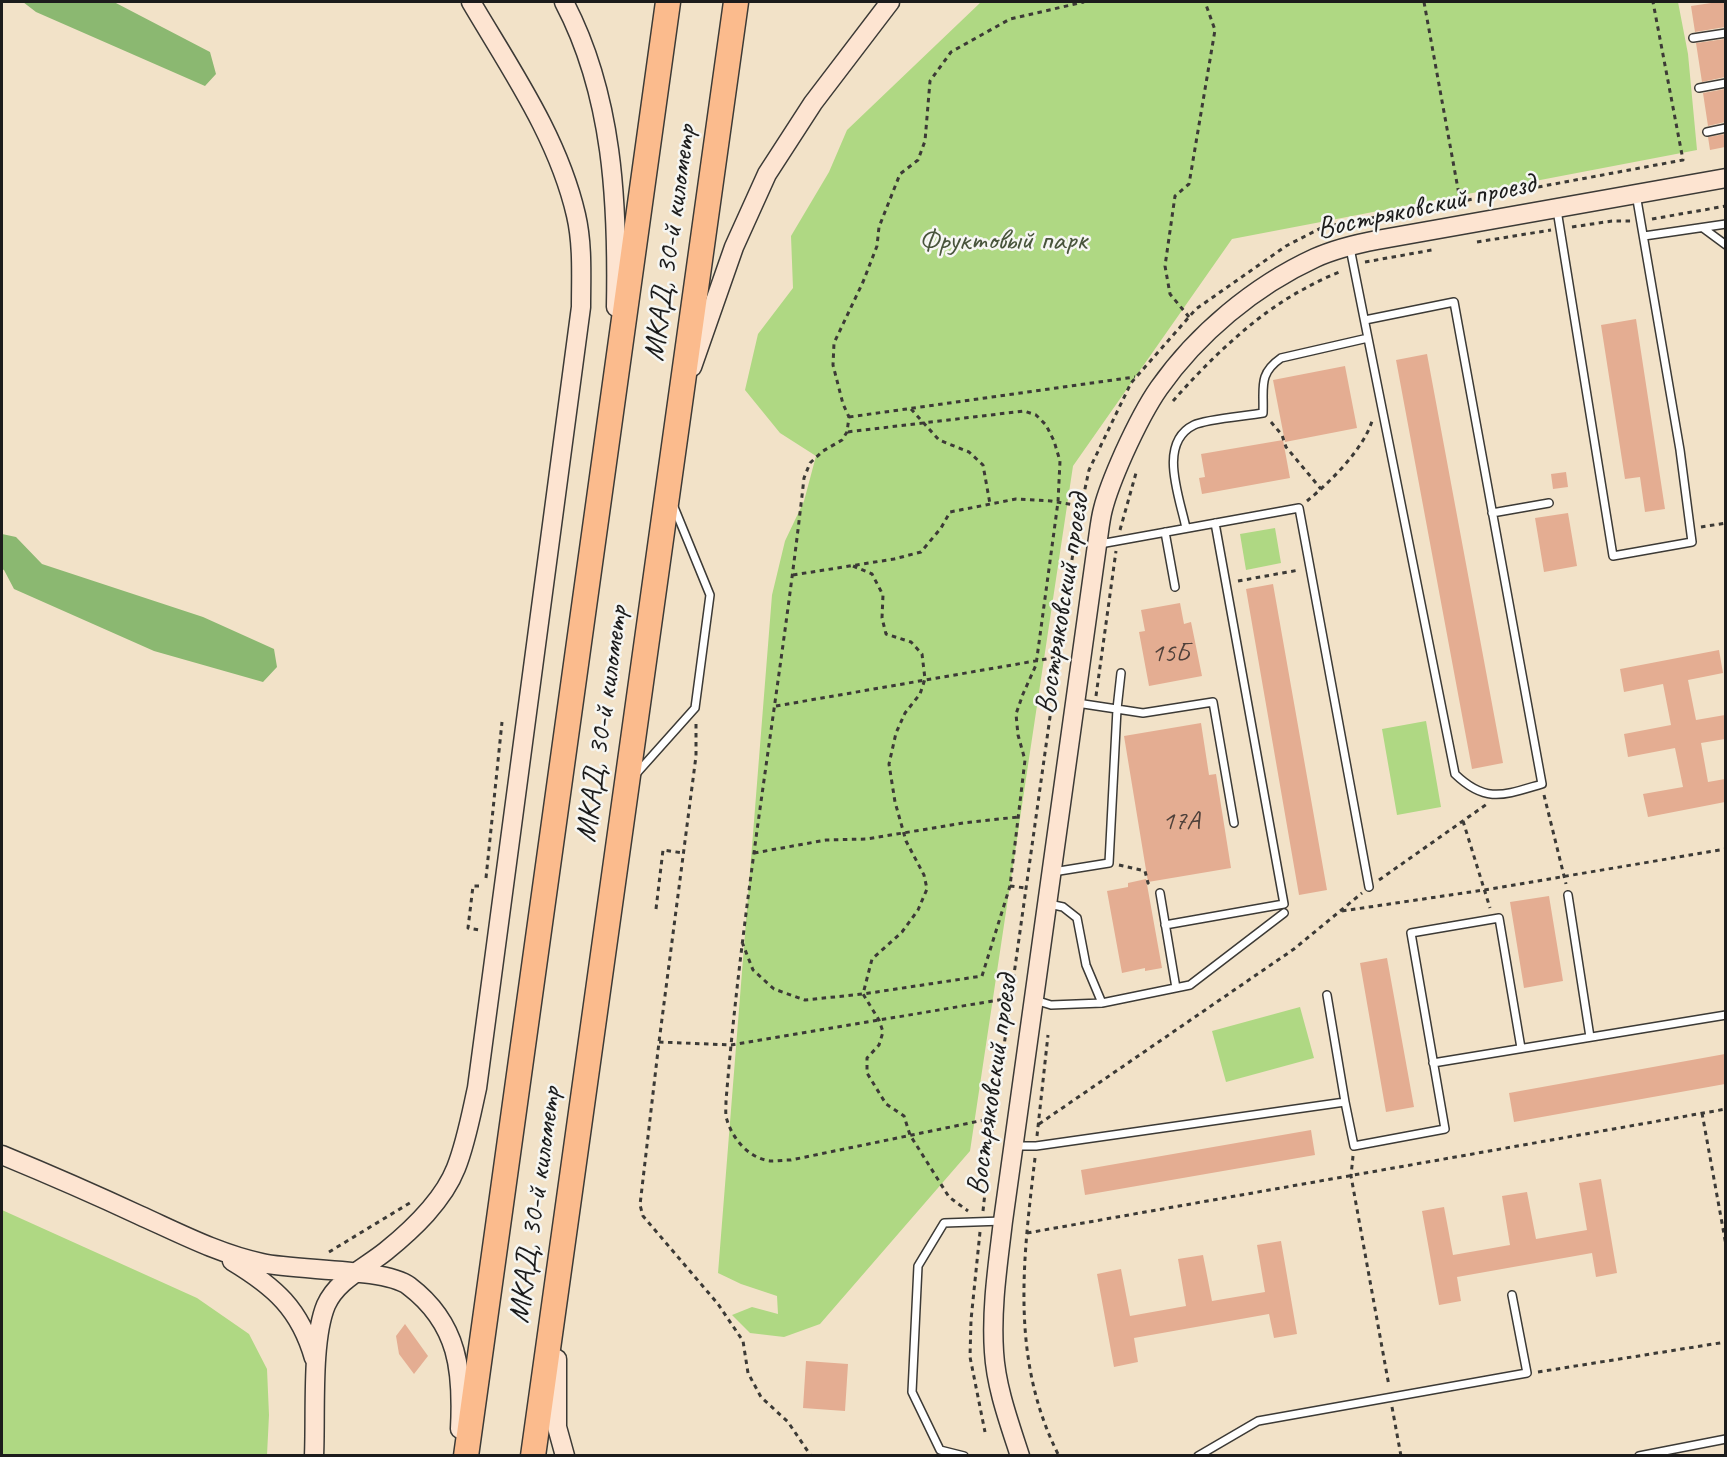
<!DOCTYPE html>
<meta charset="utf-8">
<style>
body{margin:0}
#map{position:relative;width:1727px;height:1457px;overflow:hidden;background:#f2e2c8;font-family:Caveat,sans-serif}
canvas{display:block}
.frame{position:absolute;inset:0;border:3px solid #1c1c1c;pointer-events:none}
</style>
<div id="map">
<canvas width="1727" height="1457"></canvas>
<div class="frame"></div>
</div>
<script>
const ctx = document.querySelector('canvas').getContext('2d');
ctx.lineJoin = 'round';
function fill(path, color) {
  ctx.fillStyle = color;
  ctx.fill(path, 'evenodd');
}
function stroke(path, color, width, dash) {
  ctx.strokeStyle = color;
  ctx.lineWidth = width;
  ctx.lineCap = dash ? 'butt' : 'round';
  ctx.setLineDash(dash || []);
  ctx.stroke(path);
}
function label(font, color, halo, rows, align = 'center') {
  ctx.font = font + ' Caveat,sans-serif';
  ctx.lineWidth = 5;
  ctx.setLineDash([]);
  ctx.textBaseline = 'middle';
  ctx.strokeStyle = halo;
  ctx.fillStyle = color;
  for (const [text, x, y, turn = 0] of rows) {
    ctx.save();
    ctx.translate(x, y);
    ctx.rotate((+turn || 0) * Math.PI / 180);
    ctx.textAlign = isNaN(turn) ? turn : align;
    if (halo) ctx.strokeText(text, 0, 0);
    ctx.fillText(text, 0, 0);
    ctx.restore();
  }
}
fill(new Path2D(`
 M981,2H1678L1688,54L1697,150L1232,239L1073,466L970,1151L820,1324L784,1337L750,1333L732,1315L752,1307L778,1314L777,1296L741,1284L718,1273L772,595L785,541L804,501L816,456L780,433L745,390L758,334L793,288L791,236L829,172L847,130Z
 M1275,528L1281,563L1246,570L1240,534Z
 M1426,721L1441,807L1397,815L1382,729Z
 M1300,1007L1314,1058L1226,1082L1212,1031Z
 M2,1210L197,1298L249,1334L267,1369L269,1415L267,1455H2Z`), '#afd883');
fill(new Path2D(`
 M23,2H114L210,52L216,74L205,86L36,12Z
 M2,534L16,537L42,564L203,617L274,649L277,667L263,682L154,651L14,589L4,570L2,569Z`), '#8bb871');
fill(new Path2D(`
 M1718,2H1725V27L1695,32L1691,6Z
 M1725,39V77L1702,82L1696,43Z
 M1725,89V122L1708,126L1703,93Z
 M1725,134V147L1710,150L1708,137Z
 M1636,319L1665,509L1645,512L1640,477L1625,479L1601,325Z
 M1427,354L1503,763L1472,769L1396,360Z
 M1345,366L1357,428L1285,442L1273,380Z
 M1283,440L1290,478L1202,494L1199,478L1205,477L1201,454Z
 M1566,472L1568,487L1553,489L1551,474Z
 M1568,513L1577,566L1544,572L1535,518Z
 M1273,584L1327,890L1299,895L1246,589Z
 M1180,603L1184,624L1191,622L1202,676L1149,686L1139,632L1145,631L1141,610Z
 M1719,650L1723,673L1688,680L1696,720L1725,715V739L1701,743L1708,782L1725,779V802L1648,817L1643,794L1683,787L1675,748L1628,757L1624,734L1671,725L1663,684L1624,692L1620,669Z
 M1201,723L1209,775L1216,774L1231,868L1148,882L1124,736Z
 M1146,879L1162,968L1145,971V968L1122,973L1107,891L1128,887V883Z
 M1549,896L1563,981L1524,988L1510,902Z
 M1387,958L1414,1107L1386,1112L1360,963Z
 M1725,1054V1084L1514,1122L1509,1093Z
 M1311,1130L1315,1155L1085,1195L1081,1170Z
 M1601,1179L1617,1273L1596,1277L1592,1253L1457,1277L1461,1301L1439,1305L1422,1211L1444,1207L1453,1255L1510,1245L1502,1196L1527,1192L1536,1239L1587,1230L1579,1183Z
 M1281,1241L1297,1334L1274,1338L1269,1314L1134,1338L1138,1362L1114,1367L1097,1274L1121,1269L1130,1316L1186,1306L1178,1259L1203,1255L1212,1301L1265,1292L1257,1245Z
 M405,1324L428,1356L414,1374L399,1354L396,1336Z
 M806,1361L848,1364L845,1411L803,1408Z`), '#e4ad92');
const lane = new Path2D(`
 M1693,38L1726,33
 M1699,88L1726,83
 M1707,132L1726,128
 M1557,210L1613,556L1692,542L1680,450L1636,194
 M1703,228L1726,245
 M1644,236L1726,224
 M1350,248L1455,774C1486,804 1504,795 1542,784L1454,302L1365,320
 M1492,513L1549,503
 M1186,528C1180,498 1157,443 1194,425C1206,419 1247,416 1263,413C1264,387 1258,374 1281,358L1368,338
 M1165,532L1175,587
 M1100,544L1299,508L1369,887
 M1077,703L1143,713L1213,702L1234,823
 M636,774L695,708L710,595L674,507
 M1053,872L1109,863L1117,709L1121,673
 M1160,893L1176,988
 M1568,895L1590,1037
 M1049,904L1063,907L1077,918L1086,965L1102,1003
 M1165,925L1284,904L1215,523
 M1327,995L1345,1102
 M1035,1000L1051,1005L1102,1003L1190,985L1284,913
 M1433,1063L1726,1015
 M1015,1146H1036L1345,1102L1354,1146L1445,1129L1411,933L1499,918L1521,1048
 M964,1456L940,1450L912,1392L918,1266L944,1223L1003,1221
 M1198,1456L1258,1421L1527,1373L1512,1295
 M1639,1456L1726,1439`);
const secondary = new Path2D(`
 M564,2C613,95 618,203 616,307
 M692,367L734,247L767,174L813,103L890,2
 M2,1155C48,1174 94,1194 139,1215C179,1233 219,1254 262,1263C297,1271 385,1268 409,1286C459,1324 463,1372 460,1429
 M232,1261C275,1287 300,1309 314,1358
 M557,1359V1427L565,1456
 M314,1456C316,1415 311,1341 326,1305C337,1280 365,1268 386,1251C413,1229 443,1201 456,1168C466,1143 471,1115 477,1088L581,307C581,277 583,245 576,215C558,137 511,70 471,2
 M1020,1456C1009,1422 996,1387 994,1352C991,1308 998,1264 1003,1221L1097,545C1099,533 1100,520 1103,509C1108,489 1116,471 1124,453C1134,431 1145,408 1159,388C1197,334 1254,286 1315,258C1335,249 1356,244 1377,240L1726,178`);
const highway = new Path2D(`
 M466,1456L668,2
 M533,1456L736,2`);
stroke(lane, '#3c3a36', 10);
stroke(secondary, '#3c3a36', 21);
stroke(highway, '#3c3a36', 27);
stroke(new Path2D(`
 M1424,2L1460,200
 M1652,219L1726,206
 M1572,227L1612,221H1631
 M1477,242L1551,230
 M1365,262L1432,250
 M1189,317L1170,294L1165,266L1175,196L1189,184L1215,30L1205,2
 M1173,401C1209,360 1256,314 1304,289C1316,282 1329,276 1342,271
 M911,409L939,440L969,452L983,465L990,504
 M849,417L1135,377
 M1271,422L1282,435L1286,447L1321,489
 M1307,501C1330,482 1363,450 1372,421
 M1701,527L1726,523
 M1120,530L1136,473
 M853,566L872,574L883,595L882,618L886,634L911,642L922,654L925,679L920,694L905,713L896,733L889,764L895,802L906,841L924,875L927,889L918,910L902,932L872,959L863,994L879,1020L883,1032L879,1045L867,1058V1073L886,1104L904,1116L910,1135L949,1197L968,1211
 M793,575L894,559L921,552L941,528L950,512L1016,499L1051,501L1081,506
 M1238,581L1299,570
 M1096,696L1116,551
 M776,706L1058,657
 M696,724V756L659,1042L640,1205L643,1216L718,1304L743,1341L748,1373L761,1397L788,1422L811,1456
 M1544,795L1566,884
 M1463,821L1490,908
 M754,853L826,840L867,839L963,823L1018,817
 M1119,865L1145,871L1148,883L1151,886
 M486,878L502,722
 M1379,880L1487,804
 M479,886H473L468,928L480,930
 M1010,886L1026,888
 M656,909L663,850L683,853
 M1342,911L1484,890L1726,849
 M742,942L753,970L774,989L805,1000L863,994L982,976L1010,886L1025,760L1018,735L1016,714L1023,694L1036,665L1058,502L1060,461L1054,441L1046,425L1036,415L1024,411L847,432
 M659,1042L731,1045L1010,998
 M1702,1113L1726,1245
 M994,1118L791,1160C784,1160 777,1161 771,1161C750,1159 733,1140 727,1120C725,1115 726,1107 726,1101C743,892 781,686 804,478L810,463L823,451L842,440L847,432L849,417L843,404L833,365L834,343L863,282L877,246L879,227L900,174L918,160L925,141L930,81L951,52L1010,19L1084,2
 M1039,1124L1294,949L1362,893
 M1037,1136L1048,1035
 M1353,1156L1351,1176L1389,1386
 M1035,1158C1023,1260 1010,1360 1059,1456
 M983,1211L990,1146L1076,531L1089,470L1131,383L1196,309L1286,246L1323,227L1683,160L1653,2
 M980,1232L971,1320L970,1357L985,1432
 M1027,1233L1726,1109
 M329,1252L413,1201
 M1538,1372L1726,1342
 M1392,1407L1401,1456`), '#3c3a36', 3, [4.5, 4.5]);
stroke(lane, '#fff', 7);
stroke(secondary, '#fde4d1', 18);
stroke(highway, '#fbbb8d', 24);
label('27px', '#4e403a', null, [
 ["15Б",1170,654],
 ["17А",1181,822]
]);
label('30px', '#1c1c1c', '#f6f6f2', [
 ["Востряковский проезд",1426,207,-12],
 ["МКАД, 30-й километр",671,243,-82],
 ["Востряковский проезд",1063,604,-81],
 ["МКАД, 30-й километр",603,724,-82],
 ["Востряковский проезд",993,1085,-82],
 ["МКАД, 30-й километр",536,1205,-82]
]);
label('30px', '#48543b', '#f6f6f2', [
 ["Фруктовый парк",1003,241]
]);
</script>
